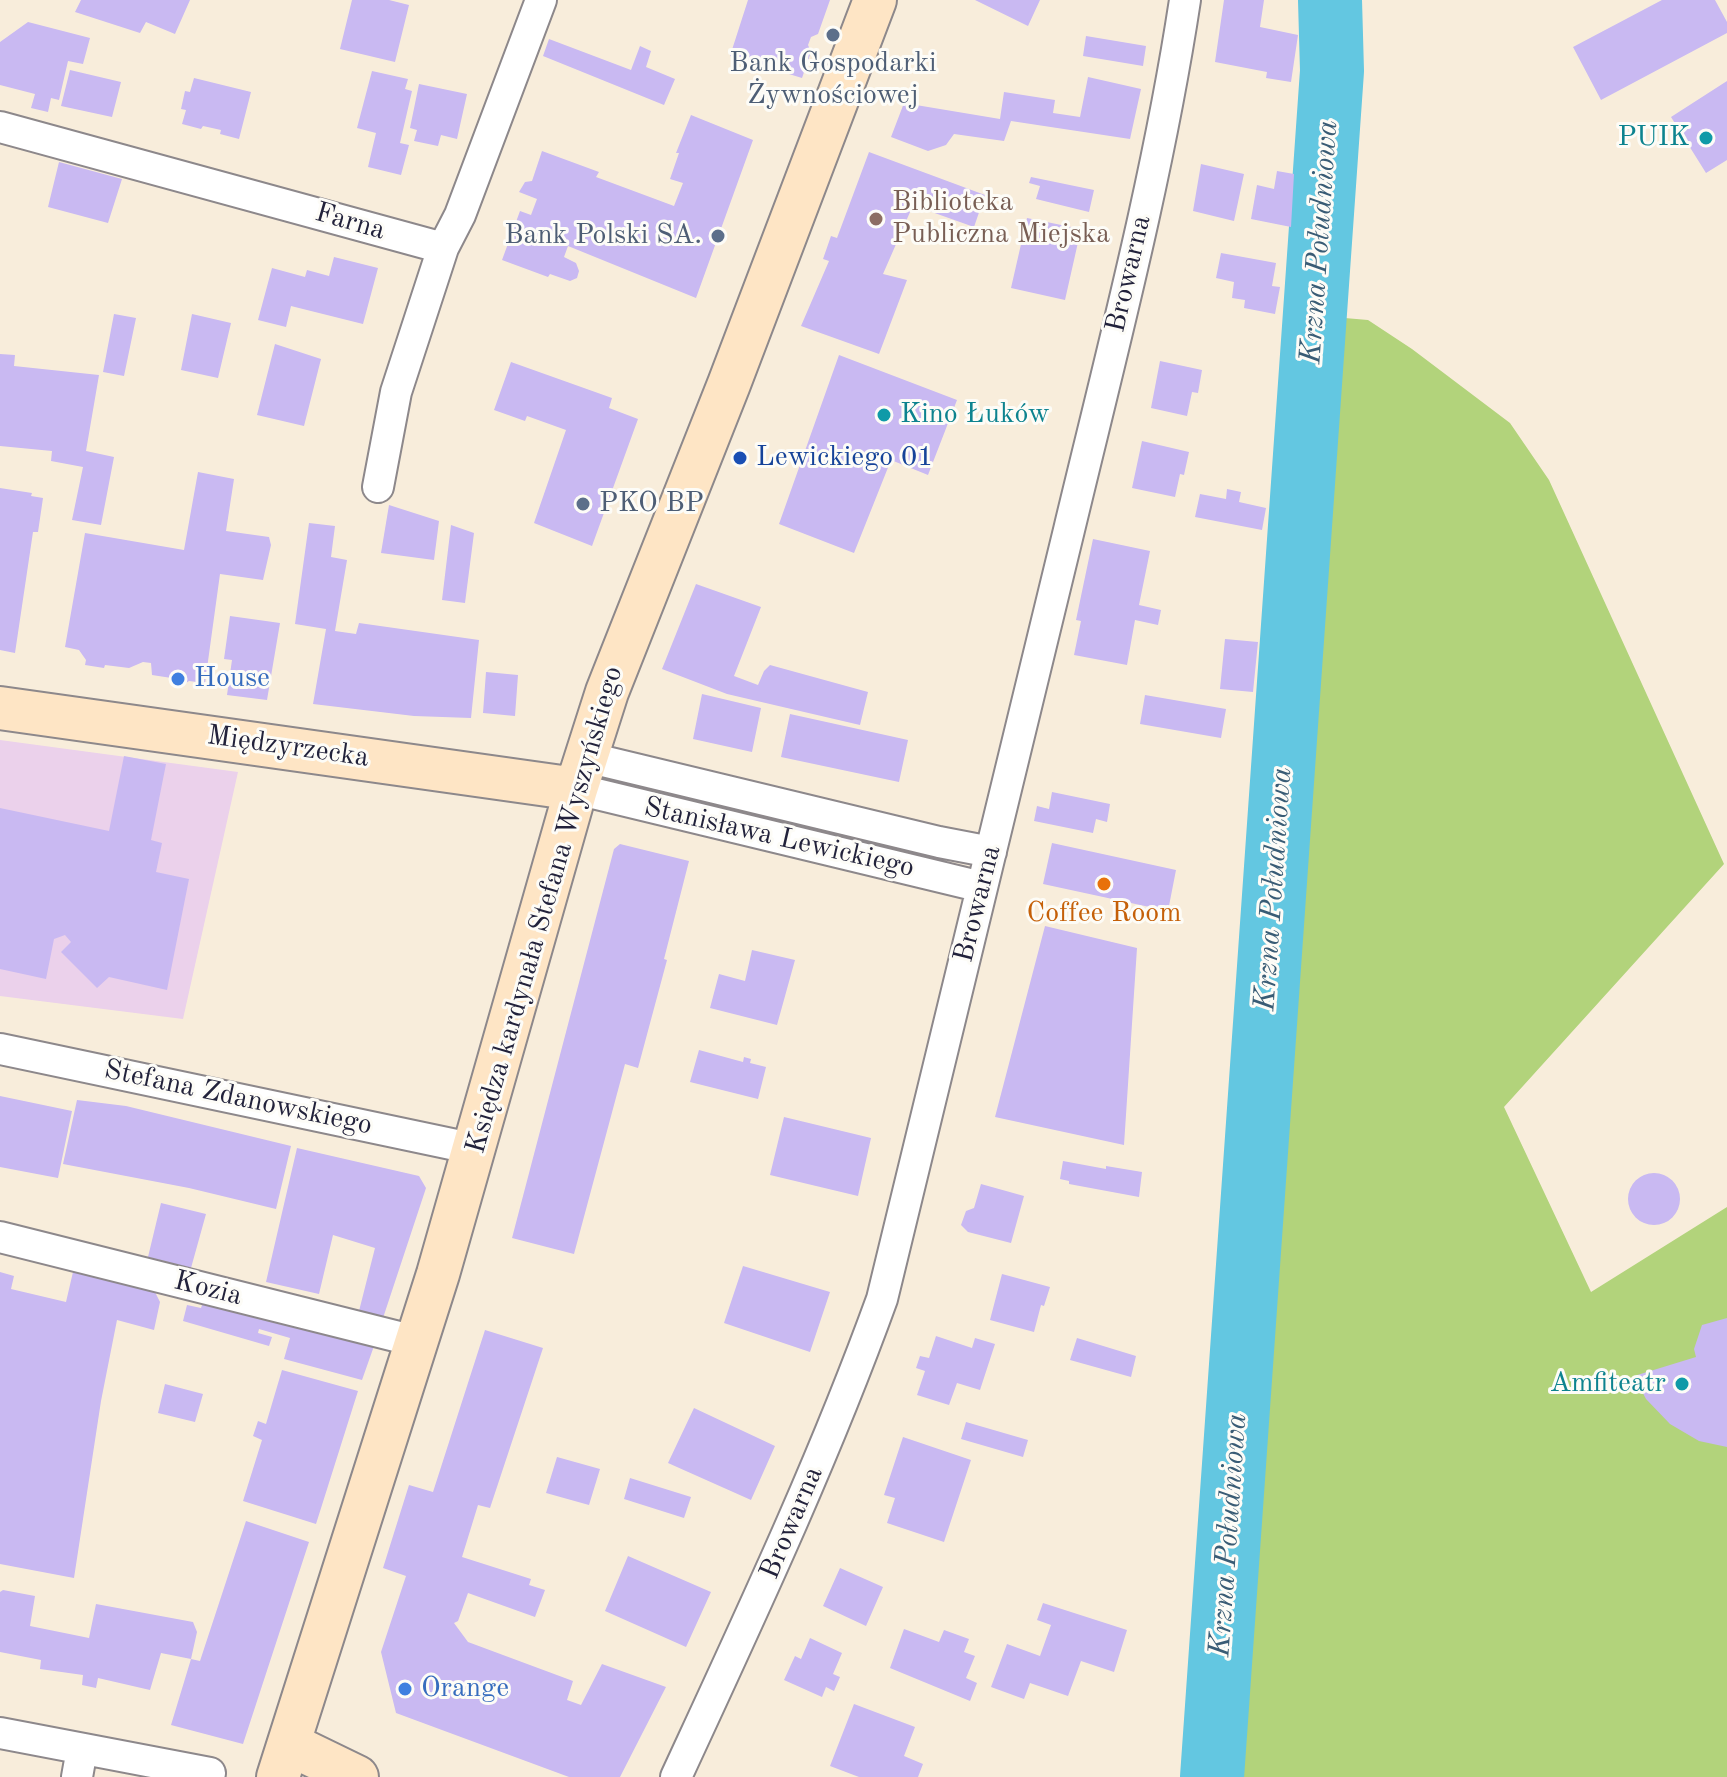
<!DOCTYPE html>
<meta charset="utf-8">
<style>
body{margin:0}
canvas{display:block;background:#f8eddb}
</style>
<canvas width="1727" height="1777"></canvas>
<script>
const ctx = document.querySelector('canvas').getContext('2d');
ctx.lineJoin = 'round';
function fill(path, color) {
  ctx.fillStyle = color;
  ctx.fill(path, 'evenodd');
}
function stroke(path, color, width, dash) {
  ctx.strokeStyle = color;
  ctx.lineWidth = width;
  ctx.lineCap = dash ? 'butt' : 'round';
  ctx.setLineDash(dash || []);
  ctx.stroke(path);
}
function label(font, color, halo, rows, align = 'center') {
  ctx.font = font + ' "Old Standard TT",serif';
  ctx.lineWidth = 6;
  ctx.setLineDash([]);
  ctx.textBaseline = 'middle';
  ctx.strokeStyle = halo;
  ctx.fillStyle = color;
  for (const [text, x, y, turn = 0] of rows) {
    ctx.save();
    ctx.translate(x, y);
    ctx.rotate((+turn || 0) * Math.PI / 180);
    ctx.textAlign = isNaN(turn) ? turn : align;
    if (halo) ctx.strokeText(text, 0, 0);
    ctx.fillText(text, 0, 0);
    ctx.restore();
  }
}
fill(new Path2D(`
 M0,740L238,772L183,1019L0,996Z`), '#ebd1eb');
fill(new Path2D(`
 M1333,317L1368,320L1412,349L1510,423L1549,480L1724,864L1504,1107L1591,1292L1727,1207V1777H1238L1307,653Z`), '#b2d37b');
stroke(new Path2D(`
 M1212,1777L1332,71L1330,0`), '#63c7e1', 64);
fill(new Path2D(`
 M81,0H190L175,34L146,22L140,33L75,12Z
 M352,0H389L409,5L395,62L340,49Z
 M748,0H830L818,34L811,37L808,45L811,52L802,78L730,56Z
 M975,0H1040L1028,26Z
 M1224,0H1264L1260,27L1298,35L1291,82L1266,78L1267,72L1215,62Z
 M1662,0H1715L1727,22V33L1601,100L1573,47Z
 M28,22L90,38L83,64L68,61L59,100L51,98L48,112L31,108L35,94L0,85V42Z
 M1086,36L1146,46L1143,66L1083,56Z
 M549,39L631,70L640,46L651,51L646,67L675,79L664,105L543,56Z
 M70,70L121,82L112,117L61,106Z
 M372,71L408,79L405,89L412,91L400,143L409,145L401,175L368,167L376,133L357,128Z
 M1088,77L1141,89L1130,139L1011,121L1004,141L954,134L946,145L928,151L891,137L904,103L1000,119L1004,92L1055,100L1053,113L1080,117Z
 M194,78L251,92L239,139L220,134L221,130L203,126L201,129L182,124L186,110L181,109L185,91L190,92Z
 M1727,81V160L1706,173L1671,117Z
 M419,84L467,94L457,139L441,135L438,146L414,141L417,130L410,128Z
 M691,115L753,140L696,298L568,246L564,257L576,263L579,271L577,278L570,281L550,274L548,277L502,260L520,211L531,215L537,199L519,192L525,182L532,181L542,151L599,172L596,177L674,206L683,183L670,179L679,153H676Z
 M869,152L985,195L974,227L929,211V209L914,203L883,274L907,280L879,354L801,326L829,261L823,259L831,236L837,238Z
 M59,162L122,179L108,223L48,207Z
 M1201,164L1244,174L1234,221L1193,211Z
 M1277,171L1294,174L1291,227L1251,219L1257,185L1274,189Z
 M1031,177L1094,190L1089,212L1036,199L1040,186L1029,183Z
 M1027,218L1081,229L1065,300L1011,288Z
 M1221,253L1276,263L1272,286L1280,287L1275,314L1244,308L1245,300L1232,298L1234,282L1216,278Z
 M334,257L378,268L363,324L291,306L286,327L258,320L272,268L305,277L307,270L329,276Z
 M114,314L136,318L124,376L103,372Z
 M192,314L231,323L218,378L181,370Z
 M275,344L321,359L304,426L257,415Z
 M0,354L15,355L14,366L99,375L86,451L114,457L101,525L72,520L83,467L51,461L52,451L0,446Z
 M839,355L957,400L928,475L891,460L854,553L779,524Z
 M1160,361L1202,370L1198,393L1192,392L1187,416L1151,408Z
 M511,362L612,398L609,408L638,419L592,546L534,523L566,430L527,416L525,421L494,410Z
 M1142,441L1189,452L1184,475L1180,474L1175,497L1132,488Z
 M198,472L234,479L226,531L269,537L271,545L263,580L220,574L205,683L189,681L183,685L178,679L152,675L151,663L143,662L129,668L105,665L104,668L85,665L86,660L79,650L65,647L85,533L184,550Z
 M0,488L32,493L31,496L43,498L38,532H33L15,653L0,650Z
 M1227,489L1241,492L1239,502L1266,508L1262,530L1195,517L1200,494L1226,499Z
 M389,505L439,521L434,560L381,553Z
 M309,523L335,526L331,557L347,560L335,631L356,634L359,623L479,640L471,718L414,716L313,704L326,629L295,624Z
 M451,525L474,533L465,603L442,600Z
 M1093,539L1150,551L1139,605L1161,610L1158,625L1135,620L1127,665L1074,655L1081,621L1076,620Z
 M696,584L761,607L734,676L758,685L764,671L770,665L868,692L860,725L727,694L662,669Z
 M230,616L280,623L267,700L227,695L232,660L224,659Z
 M1225,639L1258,642L1253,692L1220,689Z
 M486,672L518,675L515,716L483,713Z
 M702,694L761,708L752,752L693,739Z
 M1145,695L1226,709L1221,738L1140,724Z
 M790,714L908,740L899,782L781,757Z
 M124,756L166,764L151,840L162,843L156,872L189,879L167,990L109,977L97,988L61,952L71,942L65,935L54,939L46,979L0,969V808L109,831Z
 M1052,792L1110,804L1107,822L1096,819L1093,833L1034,821L1037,806L1049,809Z
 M1052,843L1176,870L1168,911L1043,884Z
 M620,844L689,861L664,959L667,960L638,1068L625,1064L574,1254L512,1238L614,849Z
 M1045,926L1137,948L1124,1145L995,1117Z
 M752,950L795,960L777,1025L710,1008L719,974L745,981Z
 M699,1050L743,1062L744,1057L751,1059L750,1063L766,1067L758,1099L690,1082Z
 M0,1096L72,1111L58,1178L0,1167Z
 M77,1100L126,1106L291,1146L276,1209L189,1188L63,1164Z
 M784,1117L871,1138L858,1196L770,1175Z
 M297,1148L419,1176L426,1188L383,1318L359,1311L375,1248L333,1235L319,1294L266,1282Z
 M1063,1161L1106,1169V1166L1142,1172L1139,1197L1069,1184V1181L1060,1179Z
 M1628 1199a26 26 0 1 1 52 0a26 26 0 1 1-52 0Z
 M981,1184L1024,1196L1011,1243L968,1232L961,1225L966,1211L974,1208Z
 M161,1203L206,1214L191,1268L148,1257Z
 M743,1266L830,1292L810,1352L724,1323Z
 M0,1272L14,1276L11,1289L66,1302L73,1272L155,1292L160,1302L154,1330L117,1320L101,1401L74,1578L0,1564Z
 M1002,1274L1050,1287L1044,1306L1041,1305L1034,1332L990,1320Z
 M203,1302L374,1346L362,1380L284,1359L290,1338L259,1329L258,1333L272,1337L269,1346L183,1321L187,1305L201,1308Z
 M1727,1318V1447L1699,1441L1670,1424L1646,1399L1634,1376L1696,1357L1694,1349L1702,1325Z
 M485,1330L543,1348L490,1508L478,1505L462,1557L531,1579L529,1585L545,1590L535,1617L468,1593L458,1621L454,1623L468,1642L573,1681L567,1700L581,1705L602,1664L666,1687L620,1777H569L396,1713L381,1652L406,1576L383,1568L409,1485L433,1492Z
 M936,1336L972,1348L975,1338L995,1344L980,1390L957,1383L949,1405L917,1395L925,1371L916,1368L920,1356L929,1358Z
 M1077,1338L1136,1356L1131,1377L1070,1360Z
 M282,1370L358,1391L316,1524L243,1501L262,1440L253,1436L258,1421L266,1424Z
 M165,1384L203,1394L195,1422L158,1413Z
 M694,1408L775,1446L751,1500L668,1463Z
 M966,1422L1028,1440L1023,1457L961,1439Z
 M903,1437L971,1460L944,1542L887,1523L895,1498L884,1495Z
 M557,1457L600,1469L589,1505L546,1493Z
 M630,1478L691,1497L684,1518L624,1499Z
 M246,1521L309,1542L243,1744L171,1725L191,1659L200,1661Z
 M628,1556L711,1592L686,1647L605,1611Z
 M840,1568L883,1587L866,1626L823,1606Z
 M3,1590L35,1596L30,1626L89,1638L96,1604L193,1622L197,1632L191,1659L161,1653L150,1690L98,1678L96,1688L82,1685L83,1675L40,1669L41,1660L0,1652V1592Z
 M1043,1603L1127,1630L1114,1672L1081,1661L1068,1696L1030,1683L1024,1699L991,1687L1007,1644L1040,1656L1051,1625L1037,1620Z
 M904,1629L939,1642L944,1630L969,1639L964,1652L975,1656L966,1678L977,1683L970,1701L890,1668Z
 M810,1638L842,1653L833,1674L840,1677L834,1691L826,1687L822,1697L784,1680L795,1656L801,1659Z
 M854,1704L915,1727L904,1756L923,1764L918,1777H859L830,1766Z`), '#c9b9f2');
const minor = new Path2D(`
 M0,127L443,248L460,215L541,0
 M378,487L396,392L443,248
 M586,757L939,842L991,852
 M576,789L982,887
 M0,1049L475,1149
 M0,1237L415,1341
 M0,1733L210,1773
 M77,1777L82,1749
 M676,1777C749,1619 823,1462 882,1299C944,1043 1007,787 1069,530C1111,355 1158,178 1185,0`);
const secondary = new Path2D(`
 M0,708L576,789
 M289,1744L357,1777
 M278,1777L438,1274L576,789L607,692L729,384L875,0`);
stroke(minor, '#8d888b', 34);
stroke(secondary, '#8d888b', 46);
stroke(minor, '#fff', 30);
stroke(secondary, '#fee5c5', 42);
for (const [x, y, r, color] of [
 [833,35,8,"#5c6f8a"],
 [1706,138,8,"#0f9aa8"],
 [876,219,8,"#8d6e63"],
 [718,236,8,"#5c6f8a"],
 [884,415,8,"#0f9aa8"],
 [740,458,8,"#1a4fb4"],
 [583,504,8,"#5c6f8a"],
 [178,679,8,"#3f7fe0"],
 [1104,884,8,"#e8710a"],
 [1682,1384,8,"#0f9aa8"],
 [405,1689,8,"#3f7fe0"]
]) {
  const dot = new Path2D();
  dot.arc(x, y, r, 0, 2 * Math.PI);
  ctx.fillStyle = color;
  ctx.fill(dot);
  stroke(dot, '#fdfcf7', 3);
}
label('28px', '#4e5e75', '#fdfcf7', [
 ["Bank Gospodarki",833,64],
 ["Żywnościowej",833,96],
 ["Bank Polski SA.",702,236,"right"],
 ["PKO BP",599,504,"left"]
]);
label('28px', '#0d838f', '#fdfcf7', [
 ["PUIK",1690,138],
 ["Kino Łuków",900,415,"left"],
 ["Amfiteatr",1666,1384]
], 'right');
label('28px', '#785e54', '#fdfcf7', [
 ["Biblioteka",892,203],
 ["Publiczna Miejska",892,235]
], 'left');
label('28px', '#22223b', '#fdfcf7', [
 ["Farna",350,222,16],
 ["Browarna",1129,274,-77],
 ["Międzyrzecka",288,747,8],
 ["Stanisława Lewickiego",779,838,13],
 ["Browarna",978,904,-76],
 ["Księdza kardynała Stefana Wyszyńskiego",545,910,-74],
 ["Stefana Zdanowskiego",238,1098,12],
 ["Kozia",208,1289,14],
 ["Browarna",792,1523,-67]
]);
label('28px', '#164399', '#fdfcf7', [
 ["Lewickiego 01",756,458]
], 'left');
label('28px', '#366cbe', '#fdfcf7', [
 ["House",194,679],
 ["Orange",421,1689]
], 'left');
label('28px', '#c56008', '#fdfcf7', [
 ["Coffee Room",1104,914]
]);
label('italic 30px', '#395c75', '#fdfcf7', [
 ["Krzna Południowa",1320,242,-86],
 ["Krzna Południowa",1274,889,-86],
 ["Krzna Południowa",1229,1535,-86]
]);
</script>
